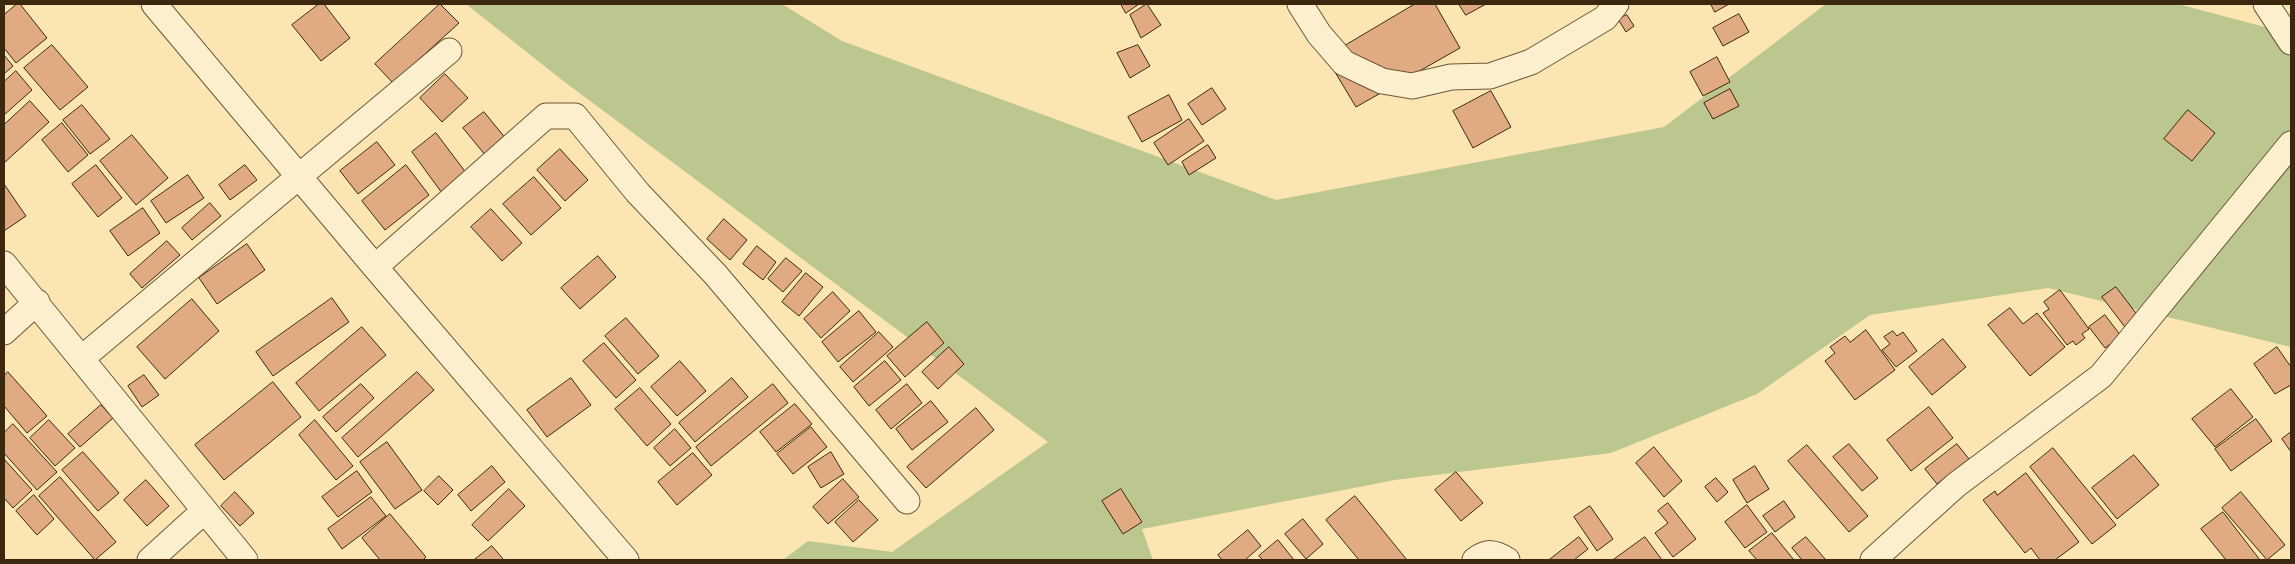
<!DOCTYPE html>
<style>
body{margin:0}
#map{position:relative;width:2295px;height:564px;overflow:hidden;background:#fbe6b3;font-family:"Libre Caslon Text",serif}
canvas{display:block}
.frame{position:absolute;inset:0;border:5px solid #3c280f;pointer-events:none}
</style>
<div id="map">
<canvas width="2295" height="564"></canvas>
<div class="frame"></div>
</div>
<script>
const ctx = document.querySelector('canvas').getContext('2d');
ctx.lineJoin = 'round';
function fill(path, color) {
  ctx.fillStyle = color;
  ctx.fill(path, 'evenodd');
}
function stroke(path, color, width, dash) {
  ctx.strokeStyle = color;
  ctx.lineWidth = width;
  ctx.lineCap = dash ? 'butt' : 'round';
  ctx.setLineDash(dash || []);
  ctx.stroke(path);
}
fill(new Path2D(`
 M466,4H782L842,41L1276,200L1664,127L1826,4H2178L2291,34V347L2048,288L1870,315L1757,394L1611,453L1395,480L1142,529L1153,560H783L808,541L892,552L1048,442L562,80Z`), '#bcc68f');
const building = new Path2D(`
 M17,4H20L47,38L16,63L4,48V15Z
 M319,4H324L350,38L321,61L292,25Z
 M440,4L459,23L393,83L375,64Z
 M1121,4H1139L1126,13Z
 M1147,4L1161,25L1141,38L1130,15Z
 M1415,4H1435L1460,48L1356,107L1326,57Z
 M1459,4H1486L1466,15Z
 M1711,4H1729L1715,12Z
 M1739,14L1749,32L1723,46L1713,28Z
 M1627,15L1634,26L1626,32L1618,19Z
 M52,45L88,87L60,110L24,68Z
 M1138,45L1150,66L1130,78L1117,53Z
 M4,55L13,66L4,74Z
 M1717,57L1730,82L1703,96L1690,72Z
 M16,71L32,90L4,115V82Z
 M445,74L468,98L442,122L420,98Z
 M1212,88L1226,109L1202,125L1188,104Z
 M1730,89L1739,106L1713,119L1704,103Z
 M1491,91L1511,127L1473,148L1453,111Z
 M1169,95L1182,120L1142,142L1128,117Z
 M30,101L49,122L4,163V125Z
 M82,105L110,139L90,154L63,120Z
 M2188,110L2215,133L2192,161L2164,139Z
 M484,112L507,140L486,156L463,128Z
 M1189,119L1204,141L1168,165L1154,143Z
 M62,123L88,155L68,172L42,140Z
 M436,133L467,174L442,193L412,152Z
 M132,135L168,178L136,205L100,161Z
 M377,142L395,165L358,194L340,171Z
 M1208,145L1216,158L1189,175L1182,162Z
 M560,149L588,180L565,201L537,170Z
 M96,165L122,198L98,217L72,184Z
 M245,165L257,180L230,200L219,185Z
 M406,165L429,195L385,230L362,201Z
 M188,175L204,198L166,223L151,201Z
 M534,177L561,208L531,235L503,204Z
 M4,184L26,216L4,231Z
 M210,203L221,216L192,240L182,228Z
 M143,208L160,233L128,256L110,231Z
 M491,209L522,243L502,261L471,227Z
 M724,219L747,240L730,260L707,239Z
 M167,241L180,255L142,288L130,274Z
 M247,244L265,270L217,304L199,278Z
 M757,246L776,262L763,280L743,264Z
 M598,256L616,277L580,309L561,288Z
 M786,258L802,271L783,292L768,279Z
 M806,273L823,287L799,316L782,302Z
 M2116,287L2142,321L2128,331L2102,297Z
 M2060,290L2089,329L2082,334L2085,338L2076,345L2073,341L2067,345L2043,313L2049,309L2044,302Z
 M833,292L850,311L821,338L804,319Z
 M332,298L349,322L273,376L256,352Z
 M192,299L219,331L165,379L137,347Z
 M2010,308L2023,324L2037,313L2065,347L2030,376L1988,325Z
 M859,311L876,332L838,362L822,342Z
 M2105,315L2121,336L2105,348L2089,327Z
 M626,318L659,356L638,374L605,336Z
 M927,322L944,343L905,377L887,356Z
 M362,327L386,355L319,411L296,383Z
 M1866,330L1895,370L1855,400L1825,361L1835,353L1830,347L1845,336L1850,342Z
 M1893,331L1897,336L1903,332L1917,351L1896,367L1882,350L1890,344L1884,337Z
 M879,332L893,347L853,382L840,367Z
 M1943,339L1966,367L1932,395L1909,367Z
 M604,343L636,380L616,398L583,361Z
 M949,347L964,364L938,389L922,372Z
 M2277,347L2291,367V385L2275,394L2254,364Z
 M680,361L706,391L677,416L651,387Z
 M885,361L901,380L869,406L854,387Z
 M8,372L47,416L27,433L4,406V376Z
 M417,372L434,390L358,457L342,438Z
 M144,375L159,395L142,407L128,386Z
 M571,378L591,405L547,437L527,410Z
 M732,378L748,397L695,442L679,423Z
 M273,382L301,417L224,480L195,445Z
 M361,384L374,398L336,432L323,417Z
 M773,384L788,403L711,466L696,447Z
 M907,384L922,403L891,429L876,410Z
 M640,388L671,424L647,446L615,409Z
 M2231,389L2253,417L2215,447L2192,419Z
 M931,401L948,422L912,450L896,429Z
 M795,404L812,424L776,452L760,432Z
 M101,405L113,418L80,447L68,434Z
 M1929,407L1953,438L1911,471L1887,440Z
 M976,408L994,430L926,488L907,467Z
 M2256,419L2272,441L2231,471L2215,449Z
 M49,420L75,448L55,466L30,438Z
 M315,420L353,466L336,480L299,435Z
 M13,424L57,472L37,490L4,453V433Z
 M811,427L827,447L793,474L777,454Z
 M675,429L691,448L670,466L654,448Z
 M2291,432V452L2282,439Z
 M387,442L422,490L395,509L360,462Z
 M1849,444L1878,478L1862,491L1833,457Z
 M1957,444L1969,459L1937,484L1925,469Z
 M1807,445L1868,516L1849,532L1788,461Z
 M1654,447L1682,481L1664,497L1636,463Z
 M2053,448L2116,525L2092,544L2030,467Z
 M83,452L119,493L98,511L62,470Z
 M831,452L844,474L821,488L808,467Z
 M693,453L712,475L677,505L658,482Z
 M2134,455L2159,485L2117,519L2092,488Z
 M4,459L32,490L13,508L4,498Z
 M492,466L505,482L471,511L458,495Z
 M1755,466L1769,489L1747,503L1733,480Z
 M357,471L372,492L338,517L322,497Z
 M1456,472L1483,503L1461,521L1435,490Z
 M2026,473L2079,542L2055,560H2040L2031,548L2025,553L1983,500L1995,491L1997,495Z
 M439,476L453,490L438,505L424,491Z
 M60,477L116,542L95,560L39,496Z
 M1716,478L1728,492L1717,502L1705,487Z
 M843,479L859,497L828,524L813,507Z
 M146,480L169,506L147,526L124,500Z
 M509,489L525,506L488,541L472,525Z
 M1121,489L1142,522L1123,534L1102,501Z
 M235,492L254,513L240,526L221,506Z
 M2241,492L2285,545L2267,560L2222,508Z
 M34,495L54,519L37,535L16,511Z
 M1355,496L1407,560H1359L1326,520Z
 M371,497L386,516L342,549L328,529Z
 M859,500L878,520L853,542L835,522Z
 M1784,501L1795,517L1775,532L1763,516Z
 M1668,503L1696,539L1673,557L1655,533L1668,523L1658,511Z
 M1747,505L1767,532L1745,548L1725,522Z
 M1590,506L1613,539L1597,551L1574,517Z
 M2223,512L2260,560H2226L2201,529Z
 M390,514L426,557L423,560H380L362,538Z
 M1303,519L1323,544L1306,559L1285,534Z
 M1248,530L1261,546L1245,560H1222L1218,555Z
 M1772,533L1794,560H1757L1749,551Z
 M1579,537L1588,549L1574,560H1549Z
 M1645,537L1662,560H1613Z
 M1806,537L1826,560H1802L1792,548Z
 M1278,540L1294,560H1263L1259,556Z
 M492,546L504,560H474Z`);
fill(building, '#e0ab83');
stroke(building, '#3c280f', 1);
const minor = new Path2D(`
 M154,4L375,267L626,560
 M1300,4L1319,34L1344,63L1382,81L1412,86L1451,77L1490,76L1531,62L1605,18L1616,4
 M2266,4L2291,42
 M4,264L245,560
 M375,267L546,116H575L638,193L715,274L907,501
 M4,332L37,302
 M82,358L449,51
 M150,560L204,511
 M1475,560C1487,551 1495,552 1507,560
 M1873,560L1956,485L2101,376L2291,144`);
stroke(minor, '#6c5838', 27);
stroke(minor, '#fcefce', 25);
</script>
